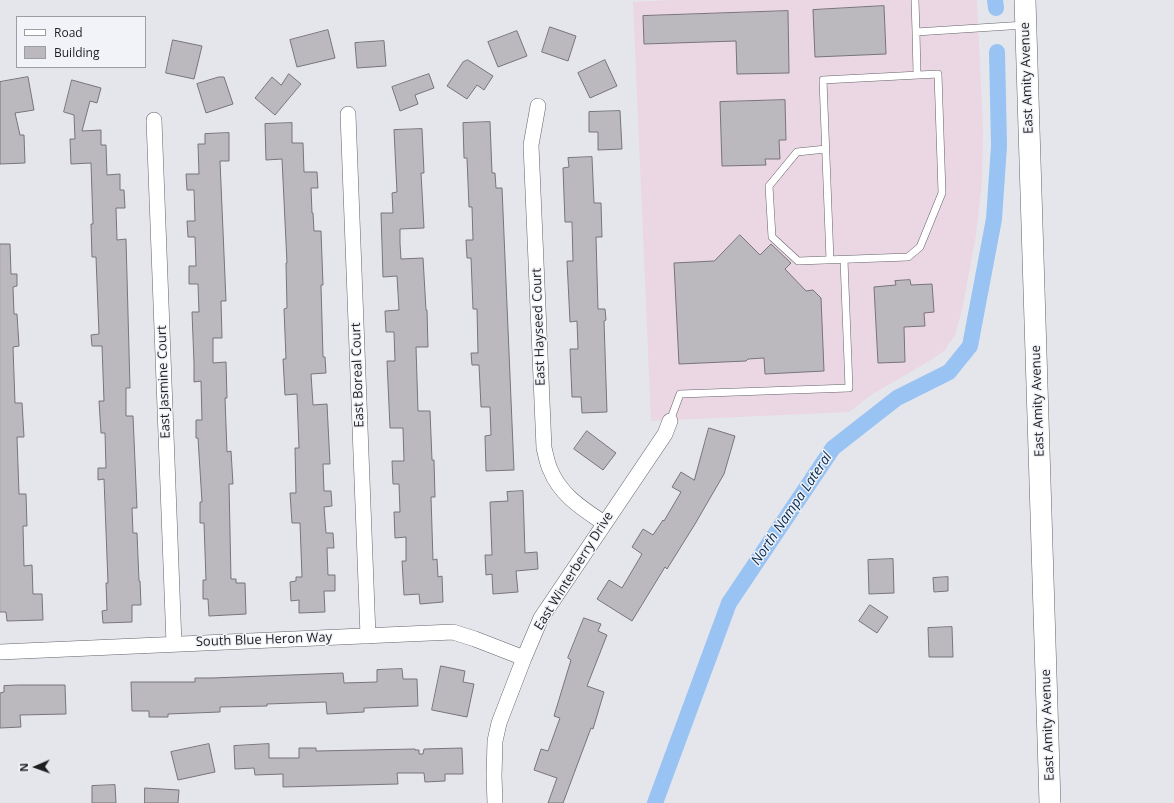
<!DOCTYPE html>
<style>
body{margin:0}
#map{position:relative;width:1174px;height:803px;overflow:hidden;background:#e5e6ec;font-family:"Open Sans",sans-serif}
canvas{display:block}
.legend{position:absolute;left:16px;top:16px;width:130px;height:52px;box-sizing:border-box;background:#f2f3f9;border:1px solid #9d9ea3;margin:0;padding:5px 7px;list-style:none;font-size:12px;color:#1e1f21}
.legend li{display:flex;align-items:center;gap:8px;height:20px}
.legend b{width:20px;border:1px solid #9d9ea3}
.north{position:absolute;left:16px;top:747px;width:40px;height:40px;-webkit-text-stroke:3px #f2f3f9;paint-order:stroke;rotate:268deg;font-size:11px;font-weight:700;line-height:16px;text-align:center;color:#1e1f21}
.north::after{content:'';display:block;margin:auto;width:14px;height:18px;background:#1e1f21;clip-path:polygon(50% 0,100% 100%,50% 72%,0 100%)}
</style>
<div id="map">
<canvas width="1174" height="803"></canvas>
<ul class="legend">
<li><b style="height:5px;background:#fff"></b>Road</li>
<li><b style="height:11px;background:#bbb9be"></b>Building</li>
</ul>
<div class="north">N</div>
</div>
<script>
const ctx = document.querySelector('canvas').getContext('2d');
ctx.lineJoin = 'round';
function fill(path, color) {
  ctx.fillStyle = color;
  ctx.fill(path, 'evenodd');
}
function stroke(path, color, width, dash) {
  ctx.strokeStyle = color;
  ctx.lineWidth = width;
  ctx.lineCap = dash ? 'butt' : 'round';
  ctx.setLineDash(dash || []);
  ctx.stroke(path);
}
function label(font, color, halo, rows, align = 'center') {
  ctx.font = font + ' "Open Sans",sans-serif';
  ctx.lineWidth = 3;
  ctx.setLineDash([]);
  ctx.textBaseline = 'middle';
  ctx.strokeStyle = halo;
  ctx.fillStyle = color;
  for (const [text, x, y, turn = 0] of rows) {
    ctx.save();
    ctx.translate(x, y);
    ctx.rotate((+turn || 0) * Math.PI / 180);
    ctx.textAlign = isNaN(turn) ? turn : align;
    if (halo) ctx.strokeText(text, 0, 0);
    ctx.fillText(text, 0, 0);
    ctx.restore();
  }
}
fill(new Path2D(`
 M672,0H977L983,129L982,182L976,235L962,310L955,335L944,351L926,363L871,395L849,412L651,421L633,2Z`), '#ebd6e4');
stroke(new Path2D(`
 M995,0L996,8
 M655,803L729,603L833,448L897,398L949,372L970,346L994,219L999,146L997,52`), '#98c3f3', 16);
const building = new Path2D(`
 M884,6L886,54L815,57L813,10Z
 M788,11L789,73L737,74L736,41L644,44L643,16Z
 M550,27L576,36L568,61L542,52Z
 M328,30L335,58L297,67L290,40Z
 M517,31L527,56L498,67L488,42Z
 M173,40L202,46L194,79L166,73Z
 M384,41L386,66L357,68L355,43Z
 M468,60L493,76L484,90L477,85L467,99L447,86L463,62Z
 M605,60L617,86L590,98L578,73Z
 M289,74L301,84L275,115L255,98L272,77L281,85Z
 M429,74L434,88L415,95L418,104L400,111L392,87Z
 M28,77L34,110L15,113L20,135H24L25,163L0,164V82Z
 M219,77H224L233,104L206,113L197,84Z
 M72,80L101,88L97,103L90,101L82,131L101,130V145H106L107,175L120,174V190H124L125,208H116L117,240L126,239L130,388H126V416H133L137,508H132L133,533H137L139,581H140L141,605H132V622L103,623L102,611L107,610L106,583H108L104,479L98,480V468H106L105,433H101L99,401H104L102,346H92L91,335L99,334L96,257H92L91,224H93L91,163L71,164L70,139H75L74,115L64,112Z
 M785,100L786,140H779L780,159H765L766,165L722,166L720,102Z
 M620,111L622,149L598,150V132H589V112Z
 M490,122L492,173H495L496,188H502L514,470L486,471L485,436L491,435L490,407H481L479,365H472L471,353H478L477,309H473L471,258H467L466,240H473L472,207H469L467,158H464L463,123Z
 M292,123V143H303L304,172H317L318,188H311L312,213H313L314,231H321L323,285H321L323,357H325L326,373L311,374L313,405L327,404L330,464H323L324,491H331L332,506L324,507L326,533H333L334,548H327L328,575H335V591H324L325,612L299,613V600L291,601L290,582L296,581V577H302L300,523H292L290,493H296L295,448H299L297,394L285,395L283,359H286L284,309L287,308L286,263H287L282,159L266,160L265,124Z
 M422,129L424,173H421L424,228L400,229V243L401,259L423,258L426,310H427L428,347H416L418,411H430L432,460H434L435,497H431L433,560L437,559L438,577L442,576L443,602L420,604L419,594L404,595L402,561H406V537L395,538L394,512H400L399,484H393L392,461H404L403,428H390L387,361H395L394,332H386L385,311L399,310L397,276L383,277L381,213H393L392,193L397,192L394,130Z
 M229,133V161H220L226,301H221L222,338H213V363L226,362L227,398H225L227,452L231,451L233,484H229L231,579H236V583H245L246,614L209,616L208,599H203V580H206L204,523H200V502H202L198,438H196V420H202L201,381L194,382V363L192,312H199L198,284H189V266H196L195,237H188L187,221H195L194,190H187L186,174H199L198,144H205V134Z
 M592,157L594,203H601L602,237H596L598,309H605L606,320L604,321L607,412L582,413L581,397H572L570,349H578L577,321L570,322L567,261H573L572,222H565L563,168L569,167L568,158Z
 M740,235L760,255L771,244L791,263L785,269L806,291L813,290L821,298L824,371L765,374L764,358L748,359L746,361L679,364L674,263L714,261Z
 M0,244H10L11,274H17V286L13,287L14,314H17L19,346L13,347L15,403H22L24,437H17L19,494H26L27,526H23L24,566L32,565L33,594H42L43,620L7,621L6,612H0Z
 M910,280L911,285L932,284L934,312L924,313L925,326L904,327L905,362L878,363L874,287L896,285L895,281Z
 M709,428L735,436L724,474L695,524L667,569L665,567L632,621L597,599L609,580L622,588L642,554L632,547L643,529L653,535L663,520L664,521L681,492L672,487L681,472L694,480Z
 M587,431L616,453L603,470L574,449Z
 M523,491L525,553L537,552L538,569L516,571L518,592L493,594L492,574L486,575L485,555H492L490,502L508,501L507,492Z
 M893,559L894,593L869,594L868,560Z
 M948,577V591L934,592L933,578Z
 M870,605L888,617L877,633L859,621Z
 M584,618L601,624L598,631L607,635L587,686L604,692L593,729L591,728L563,803H548L557,778L534,770L541,749L548,751L560,718L554,716L571,660L568,658Z
 M952,627L953,657H929L928,628Z
 M441,666L465,671L463,682L474,684L467,717L432,710Z
 M402,669L403,679H417L418,706L364,708V712L327,714L326,702L267,704V706L220,707V712L168,714V717H149V711H132L131,682H195V678H212L343,673L344,683L377,682V670Z
 M19,685H65L66,714L20,715L21,727L0,728V693L4,692V686Z
 M209,744L215,772L178,780L171,752Z
 M269,744V758H299V748H316V751L415,749V750H419V754H423L424,749L462,748L463,774H445V781L425,782L424,773H397L398,784L283,787V774L255,775L254,768L235,769L234,746Z
 M115,785L116,803H92V786Z
 M145,788L179,790L178,803H145Z`);
fill(building, '#bbb9be');
stroke(building, '#77757a', 1);
const lane = new Path2D(`
 M915,0L916,32
 M917,74L916,32L1025,25
 M826,149L797,152L769,186L772,237L798,261L908,257L920,247L942,193L938,74L823,80L830,260
 M670,421L680,394L849,388L844,260`);
const street = new Path2D(`
 M538,106L531,145L544,448C546,455 547,463 550,469C560,495 583,509 604,523
 M348,114L368,636
 M154,120L174,644
 M0,652L453,632L475,639L524,658
 M495,803L494,776L495,741L499,723L524,658L541,618L665,434L670,421`);
const secondary = new Path2D(`
 M1025,0L1050,803`);
stroke(lane, '#636469', 8);
stroke(street, '#636469', 16);
stroke(secondary, '#636469', 22);
stroke(lane, '#fff', 7);
stroke(street, '#fff', 15);
stroke(secondary, '#fff', 21);
label('13px', '#1e1f21', '#f2f3f9', [
 ["East Amity Avenue",1027,78,-92],
 ["East Hayseed Court",539,327,-92],
 ["East Boreal Court",358,375,-92],
 ["East Jasmine Court",164,382,-92],
 ["East Amity Avenue",1038,401,-92],
 ["East Winterberry Drive",574,571,-58],
 ["South Blue Heron Way",264,640,-2],
 ["East Amity Avenue",1048,725,-92]
]);
label('italic 14px', '#042c51', '#f2f3f9', [
 ["North Nampa Lateral",792,509,-56]
]);
</script>
